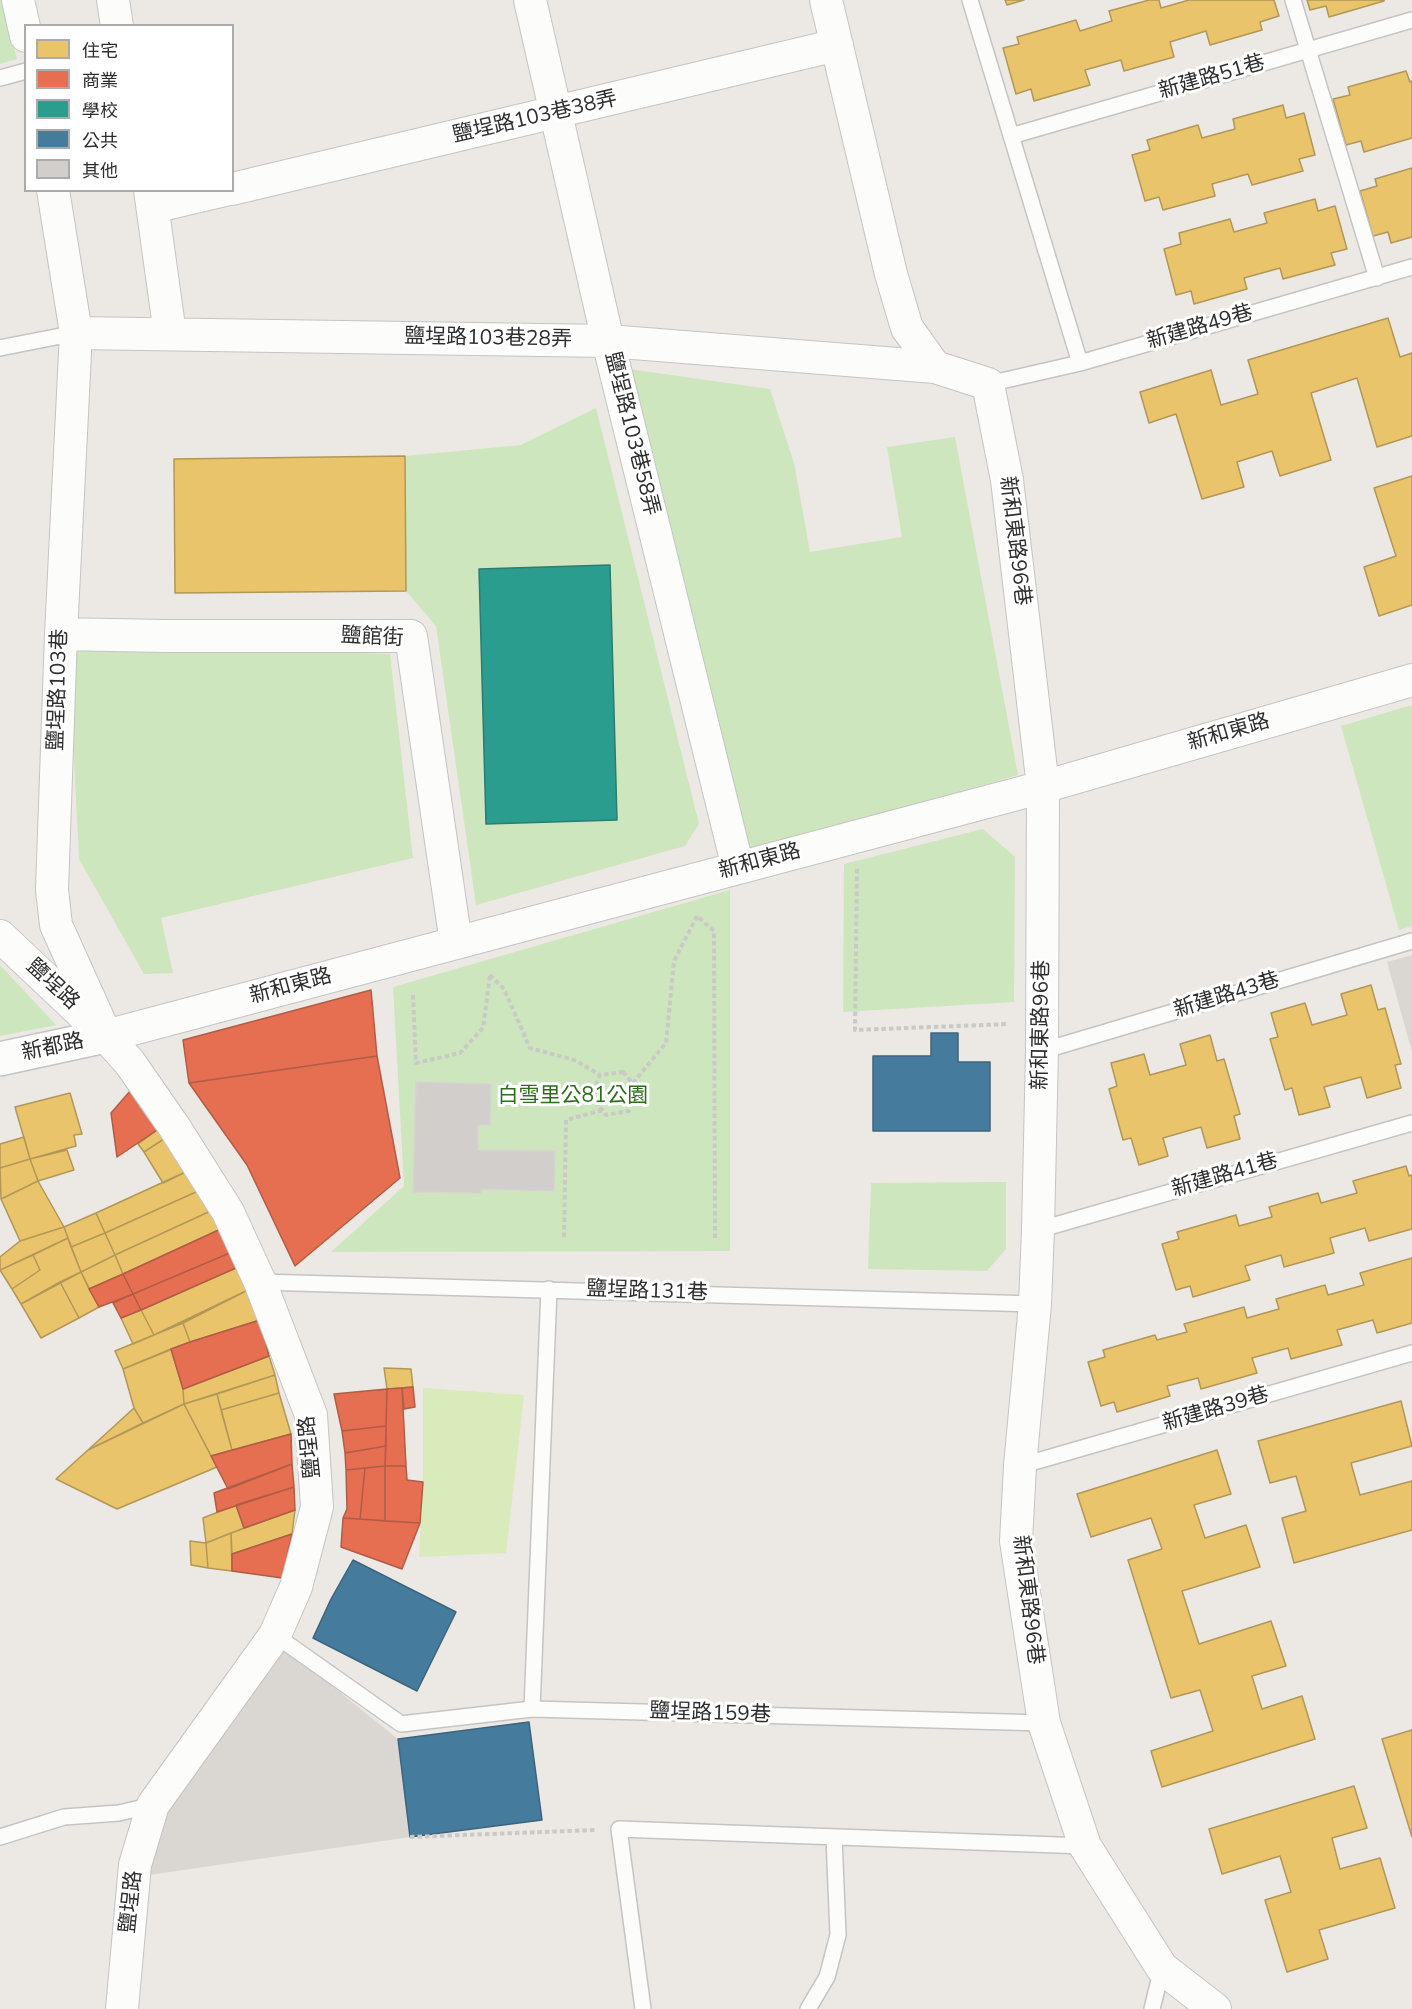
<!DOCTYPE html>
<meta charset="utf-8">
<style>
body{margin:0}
#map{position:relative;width:1412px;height:2009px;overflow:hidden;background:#ece8e4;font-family:"Nunito Sans","Noto Sans TC",sans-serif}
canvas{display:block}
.legend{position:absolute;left:24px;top:24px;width:210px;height:168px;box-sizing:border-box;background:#fff;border:2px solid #ababab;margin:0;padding:8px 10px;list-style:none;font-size:18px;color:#2e2e2e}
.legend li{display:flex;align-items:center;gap:12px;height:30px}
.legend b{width:30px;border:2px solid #ababab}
</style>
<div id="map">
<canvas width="1412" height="2009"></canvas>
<ul class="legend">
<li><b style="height:16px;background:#e9c46a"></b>住宅</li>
<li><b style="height:16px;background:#e76f51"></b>商業</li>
<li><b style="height:16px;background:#2a9d8f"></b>學校</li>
<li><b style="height:16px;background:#457b9d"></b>公共</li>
<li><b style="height:16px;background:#d1cecb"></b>其他</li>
</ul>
</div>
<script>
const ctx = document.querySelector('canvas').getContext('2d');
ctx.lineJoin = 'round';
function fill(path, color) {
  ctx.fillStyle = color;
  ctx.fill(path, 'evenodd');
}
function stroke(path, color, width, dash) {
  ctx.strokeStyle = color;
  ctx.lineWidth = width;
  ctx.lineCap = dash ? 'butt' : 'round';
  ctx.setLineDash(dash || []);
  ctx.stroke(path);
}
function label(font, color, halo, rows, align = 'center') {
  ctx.font = font + ' "Nunito Sans","Noto Sans TC",sans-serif';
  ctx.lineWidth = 6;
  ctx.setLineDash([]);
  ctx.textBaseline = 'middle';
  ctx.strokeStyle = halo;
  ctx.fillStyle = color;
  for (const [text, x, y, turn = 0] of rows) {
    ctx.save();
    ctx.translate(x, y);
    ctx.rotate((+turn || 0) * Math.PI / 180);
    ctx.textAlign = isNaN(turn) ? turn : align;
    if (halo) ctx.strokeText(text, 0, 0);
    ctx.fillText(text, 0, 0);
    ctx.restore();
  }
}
fill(new Path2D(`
 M0,0H2L17,59L0,64Z
 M629,369L770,389L794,463L810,552L902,537L887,447L955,437L1018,775L741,856Z
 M596,408L699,824L685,846L476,905L436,626L406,591L405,456L521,445Z
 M68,643L390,654L413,858L161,918L173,973L144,974L79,859Z
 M1412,705V926L1399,930L1341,726Z
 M983,829L1015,857L1014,1002L843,1012L844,864Z
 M730,890V1251L331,1252L404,1186L393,987Z
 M0,965L56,1025L0,1036Z
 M1006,1182V1249L987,1271L868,1269L871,1183Z`), '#cee6be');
fill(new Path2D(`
 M423,1388L524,1395L506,1553L419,1557L423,1482Z`), '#d9eabb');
fill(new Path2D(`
 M1412,955V1052L1387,962Z
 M276,1641L398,1739L410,1837L149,1875L159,1806Z`), '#dad6d2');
const homes = new Path2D(`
 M1005,0H1024L1007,5Z
 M1149,0H1159L1161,8L1189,0H1274L1279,16L1260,22L1262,30L1210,45L1206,31L1170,42L1174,57L1124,71L1121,60L1085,70L1090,85L1034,101L1031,89L1016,94L1003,48L1019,44L1017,37L1076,20L1080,31L1112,21L1109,11Z
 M1307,0H1384V1L1329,17L1326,6L1310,10Z
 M1406,71L1410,82L1412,81V138L1364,152L1361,141L1346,145L1333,99L1350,95L1348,87Z
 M1283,105L1286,118L1304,113L1315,155L1299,159L1303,171L1252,185L1248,174L1212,184L1215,196L1163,210L1159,197L1145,201L1132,155L1150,150L1147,140L1198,125L1202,138L1235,129L1233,119Z
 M1412,168V237L1391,243L1388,232L1373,236L1360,191L1377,186L1375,179Z
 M1315,199L1318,211L1335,206L1347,249L1331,253L1335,265L1283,279L1280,268L1244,278L1247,289L1194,304L1191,291L1176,295L1164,249L1181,244L1179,233L1230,219L1234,232L1267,223L1264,213Z
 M1388,318L1400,357L1412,353V436L1377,447L1357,378L1311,393L1331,460L1280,476L1272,451L1237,462L1244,487L1202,499L1176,414L1149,423L1140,392L1211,370L1221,405L1258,394L1248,360Z
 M405,456L406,591L175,593L174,459Z
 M1412,476V605L1379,616L1364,567L1396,556L1374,488Z
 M1371,985L1378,1010L1385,1008L1401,1064L1395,1065L1401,1088L1367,1098L1361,1077L1324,1087L1330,1107L1299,1115L1292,1088L1285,1090L1270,1039L1278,1037L1271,1013L1305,1003L1312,1025L1347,1015L1341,994Z
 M1210,1035L1217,1061L1224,1059L1240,1114L1234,1116L1240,1139L1207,1148L1201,1127L1163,1138L1168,1156L1139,1165L1131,1138L1123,1140L1109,1089L1117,1086L1111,1063L1144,1054L1150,1075L1186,1065L1180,1044Z
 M70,1093L82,1134L74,1135L76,1146L30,1159L15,1107Z
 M160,1128L167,1137L144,1152L138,1144Z
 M24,1137L30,1159L0,1168V1144Z
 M167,1137L192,1169L163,1183L144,1152Z
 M67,1150L74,1170L38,1181L30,1159Z
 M30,1159L38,1181L1,1199L0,1168Z
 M1406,1166L1409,1176L1412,1175V1229L1369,1241L1365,1228L1330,1238L1334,1253L1284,1267L1281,1255L1245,1266L1250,1280L1193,1297L1190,1286L1176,1290L1162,1244L1179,1239L1177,1232L1236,1215L1239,1226L1272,1217L1269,1207L1318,1193L1321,1203L1357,1193L1353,1181Z
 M192,1169L207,1187L105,1233L96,1213Z
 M38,1181L64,1227L20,1241L1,1199Z
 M207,1187L215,1209L115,1255L105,1233Z
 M215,1209L223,1228L123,1274L115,1255Z
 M96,1213L105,1233L71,1247L64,1227Z
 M64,1227L68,1238L0,1270V1257L20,1241Z
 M105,1233L115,1255L81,1272L71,1247Z
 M68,1238L81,1272L21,1304L12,1289L40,1270L33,1255Z
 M33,1255L40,1270L12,1289L0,1270Z
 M115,1255L123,1274L89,1289L81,1272Z
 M1412,1258V1323L1377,1333L1373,1320L1337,1330L1342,1345L1291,1359L1288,1348L1252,1358L1257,1373L1201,1389L1198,1378L1167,1386L1170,1396L1117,1412L1114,1402L1101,1406L1088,1362L1105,1357L1103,1350L1155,1335L1157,1340L1187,1332L1184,1324L1244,1307L1247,1318L1279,1309L1276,1299L1325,1285L1328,1295L1364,1285L1360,1273Z
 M238,1267L248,1290L154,1335L141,1310Z
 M81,1272L99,1307L79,1318L60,1282Z
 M60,1282L79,1318L41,1338L21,1304Z
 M248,1290L260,1320L190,1342L183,1323Z
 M141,1310L154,1335L133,1344L121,1318Z
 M183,1323L190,1342L123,1369L115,1351Z
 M171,1349L183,1389L184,1404L143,1423L134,1408L123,1369Z
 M269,1356L275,1375L184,1404L183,1389Z
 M384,1368L411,1369L413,1387L387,1389Z
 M275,1375L279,1393L221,1410L217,1394Z
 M279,1393L291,1434L232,1450L221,1410Z
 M217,1394L232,1450L211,1456L184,1404Z
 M1401,1401L1412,1446L1351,1463L1360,1495L1412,1481V1530L1294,1563L1282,1518L1306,1511L1296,1476L1270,1483L1258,1441Z
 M184,1404L217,1467L117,1509L56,1479L88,1450Z
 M134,1408L143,1423L88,1450Z
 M1217,1450L1231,1494L1194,1505L1205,1538L1246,1525L1260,1567L1182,1591L1199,1644L1271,1621L1286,1666L1252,1676L1262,1709L1302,1696L1315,1739L1162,1787L1151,1751L1213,1731L1200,1690L1171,1698L1128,1560L1162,1549L1151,1518L1091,1537L1077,1494Z
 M236,1505L244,1528L206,1543L203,1518Z
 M295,1510L292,1534L232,1554L231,1533Z
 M231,1533L232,1571L208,1568L206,1543Z
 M190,1541L206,1543L208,1568L191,1565Z
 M1412,1730V1837L1382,1739Z
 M1354,1786L1367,1828L1332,1838L1340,1869L1380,1858L1395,1908L1319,1930L1328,1959L1287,1972L1265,1900L1291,1892L1280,1856L1222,1874L1209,1829Z`);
fill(homes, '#e9c46a');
stroke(homes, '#b19758', 1.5);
const shops = new Path2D(`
 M371,990L377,1056L189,1083L183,1040Z
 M377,1056L400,1178L295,1266L247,1165L189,1083Z
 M131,1090L160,1128L117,1157L111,1113Z
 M223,1228L232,1252L133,1294L123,1274Z
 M232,1252L238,1267L141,1310L133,1294Z
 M123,1274L133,1294L99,1307L89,1289Z
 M133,1294L141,1310L121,1318L113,1303Z
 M260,1320L269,1356L183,1389L171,1349L190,1342Z
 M413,1387L415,1407L404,1409L402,1388Z
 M402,1388L406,1466H385L387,1389Z
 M387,1389L386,1426L342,1431L334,1394Z
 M386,1426V1446L345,1453L342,1431Z
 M291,1434L292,1464L228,1489L211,1456Z
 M386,1446L385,1466L346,1470L345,1453Z
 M292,1464L294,1487L217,1512L214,1493Z
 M385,1466V1521L360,1519L365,1468Z
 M385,1466H406L407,1480L423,1482L420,1523L385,1521Z
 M365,1468L360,1519L343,1518L347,1509L346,1470Z
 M294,1487L295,1510L244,1528L236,1505Z
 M343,1518L420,1523L402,1569L341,1547Z
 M292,1534L282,1578L232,1571V1554Z`);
fill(shops, '#e76f51');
stroke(shops, '#b05c46', 1.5);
const schools = new Path2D(`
 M610,565L617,820L486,824L479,569Z`);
fill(schools, '#2a9d8f');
stroke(schools, '#2b7c72', 1.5);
const public = new Path2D(`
 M931,1033H958V1062H990V1131H873V1056H931Z
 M353,1560L456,1612L417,1691L313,1638L331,1599Z
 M529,1722L542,1820L410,1837L398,1739Z`);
fill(public, '#457b9d');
stroke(public, '#3e647c', 1.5);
const building = new Path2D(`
 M416,1082L491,1084L490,1125H478V1150L555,1151L554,1191L481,1189V1193L413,1192Z`);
fill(building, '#d1cecb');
stroke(building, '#d7d4d0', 1.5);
const service = new Path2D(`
 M970,0L1080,363
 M1293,0L1377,278
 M0,78L26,71
 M1011,136L1412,20
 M0,348L76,333
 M988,384L1080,363L1412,267
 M1042,1051L1412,941
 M1038,1230L1412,1123
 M260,1282L1035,1304
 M1020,1466L1412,1353
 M275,1635L401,1724L532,1709L1044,1723
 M532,1709L549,1289
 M0,1837L64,1817L119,1813L153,1805
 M643,2009L619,1829L1085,1846
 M808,2009L827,1977L838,1935L834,1837
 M1152,2009L1162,1968`);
const minor = new Path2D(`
 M18,0L26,36
 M113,0L117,26
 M530,0L608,341L738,868
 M826,0L891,274L907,328L935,367
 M232,189L837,45
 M53,190L76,333L61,634L52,890L56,925L106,1036L1043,787L1412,680
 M150,190L170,334
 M153,207L225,190
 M76,333L608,341L935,367L988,384L1007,480L1043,787L1042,1051L1038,1230L1035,1304L1020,1466L1016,1541L1044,1723L1085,1846L1162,1968L1215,2009
 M61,634L164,636H411L456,943
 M0,936L106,1036L130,1063L175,1128L228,1212L260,1282L311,1415L317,1507L296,1587L275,1635L153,1805L135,1865L122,2009`);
const tertiary = new Path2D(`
 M0,1059L106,1036`);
stroke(service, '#c5c4c5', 18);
stroke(minor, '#c5c4c5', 34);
stroke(tertiary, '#c5c4c5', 36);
stroke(new Path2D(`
 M857,869L855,1030L1008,1024
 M490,975L504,989L530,1048L574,1060L600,1075
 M413,995L416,1063L460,1053L483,1028L490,975
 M623,1072L638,1090L629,1111L606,1115L592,1097L600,1075Z
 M633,1083L666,1043L674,961L697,916L714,931L715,1238
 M564,1237L566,1120L603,1110
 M410,1837L595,1830`), '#c9c9c8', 4, [4.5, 3]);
stroke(service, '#fcfcfb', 15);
stroke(minor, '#fcfcfb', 32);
stroke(tertiary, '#fcfcfb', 33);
label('21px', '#2e2e2e', '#fff', [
 ["新建路51巷",1212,78,-16],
 ["鹽埕路103巷38弄",535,118,-13],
 ["新建路49巷",1200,328,-16],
 ["鹽埕路103巷28弄",488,339,1],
 ["鹽埕路103巷58弄",631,434,76],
 ["新和東路96巷",1014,541,83],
 ["鹽館街",372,638,3],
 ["鹽埕路103巷",59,690,-88],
 ["新和東路",1229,733,-16],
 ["新和東路",760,862,-15],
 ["鹽埕路",52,985,43],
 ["新和東路",291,987,-15],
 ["新建路43巷",1227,996,-17],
 ["新和東路96巷",1042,1025,-89],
 ["新都路",53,1048,-12],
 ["新建路41巷",1225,1176,-16],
 ["鹽埕路131巷",647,1292,2],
 ["新建路39巷",1216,1410,-16],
 ["鹽埕路",311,1447,-96],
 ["新和東路96巷",1027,1600,83],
 ["鹽埕路159巷",710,1714,2],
 ["鹽埕路",132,1902,-84]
]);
label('21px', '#2c6e1b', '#fff', [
 ["白雪里公81公園",573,1097]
]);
</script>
